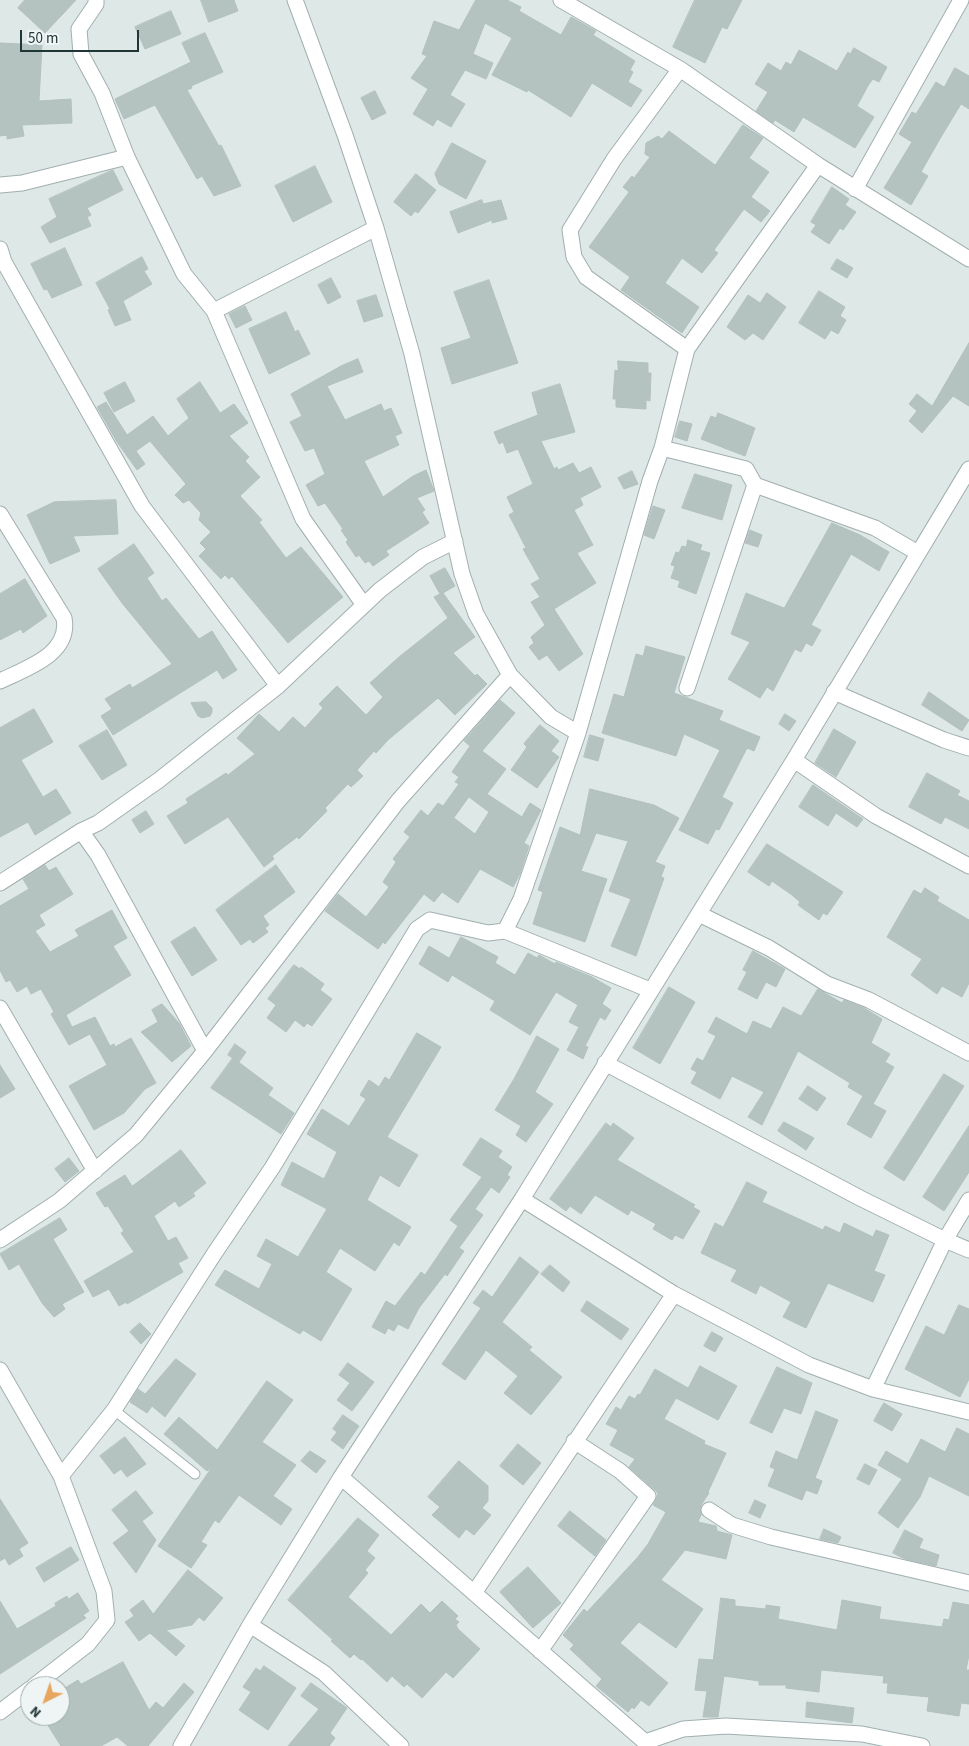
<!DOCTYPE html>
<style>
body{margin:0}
#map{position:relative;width:969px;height:1746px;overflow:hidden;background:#dee8e7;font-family:"Source Sans 3",sans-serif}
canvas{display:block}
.north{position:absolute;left:20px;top:1676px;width:50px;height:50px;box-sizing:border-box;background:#eef5f4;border:1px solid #9ca9a8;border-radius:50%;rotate:221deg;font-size:14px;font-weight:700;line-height:20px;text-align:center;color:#213637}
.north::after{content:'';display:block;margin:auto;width:18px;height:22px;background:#e7a55d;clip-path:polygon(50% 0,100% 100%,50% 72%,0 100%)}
.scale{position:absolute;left:20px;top:30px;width:119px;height:22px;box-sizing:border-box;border:2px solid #213637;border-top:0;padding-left:6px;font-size:15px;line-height:18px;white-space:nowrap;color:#213637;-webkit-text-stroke:4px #eef5f4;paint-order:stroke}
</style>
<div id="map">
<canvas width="969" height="1746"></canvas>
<div class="north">N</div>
<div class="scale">50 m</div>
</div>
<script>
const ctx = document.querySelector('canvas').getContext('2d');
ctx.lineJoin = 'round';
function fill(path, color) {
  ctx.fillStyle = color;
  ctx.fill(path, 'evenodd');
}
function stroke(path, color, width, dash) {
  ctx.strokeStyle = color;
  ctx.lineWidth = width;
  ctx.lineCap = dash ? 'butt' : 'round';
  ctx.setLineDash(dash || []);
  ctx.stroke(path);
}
const building = new Path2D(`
 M25,0H76L45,33L18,8Z
 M201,0H234L238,11L209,22Z
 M476,0H507L521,7L519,11L561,35L571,17L596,31L593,35L635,61L630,70L633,72L628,82L642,90L631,107L592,83L571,117L528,90L527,92L492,75L512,38L485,23L473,54L493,63L486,79L465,70L450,95L465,104L451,127L437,119L433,126L413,114L428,89L411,78L427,56L422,54L434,21L459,30Z
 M695,0H742L727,29L722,27L705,63L673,47Z
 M171,11L181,34L145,49L135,27Z
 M205,33L223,72L191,86L192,88L187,90L219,146L221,145L241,186L214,196L202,176L197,179L155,105L124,119L115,99L191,62L182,43Z
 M0,43L42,45L39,101L71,99L72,123L22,125L24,136L7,139V135L0,136Z
 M854,48L887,67L879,82L873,79L869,84L857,106L874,117L855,148L803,117L794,132L775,120L773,123L756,111L768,92L755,84L768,63L781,71L786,62L791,65L799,50L837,71L848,52L850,54Z
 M955,68L969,76V109L961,104L941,137L921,172L928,176L911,205L884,188L912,142L899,134L912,112L916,114L936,82L944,87Z
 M375,91L386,113L372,120L361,98Z
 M743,125L763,138L749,158L769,172L751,197L770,211L761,222L744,209L714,250L718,253L702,273L682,258L665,283L699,307L682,333L621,290L630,277L589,247L629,192L623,187L632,176L634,178L650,157L645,154L646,143L658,136L662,139L669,131L715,165Z
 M452,143L486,161L466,199L439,184L435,174Z
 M315,166L332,202L293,222L275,186Z
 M113,170L123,190L87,208L91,215L87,217L91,226L50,243L41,227L57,217L49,199Z
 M416,174L436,190L418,213L415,211L411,216L394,202Z
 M832,187L849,199L845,205L856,212L843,230L840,228L829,244L811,232L816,225L811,222Z
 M482,200L483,204L501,200L507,219L492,223V220L458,233L450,212Z
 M65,248L82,285L52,298L47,289L44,290L31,264Z
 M142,257L148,269L144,271L152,284L123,301L131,320L115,326L108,310L110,309L96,283Z
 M837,259L853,268L847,278L831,269Z
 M331,278L341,297L328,304L318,285Z
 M489,280L518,363L452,384L441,348L471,338L454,292Z
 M819,291L845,307L840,316L846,320L838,334L831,330L825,339L799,323Z
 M767,293L786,307L763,340L753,333L745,340L727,327L748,295L760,303Z
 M376,295L383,316L364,322L357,301Z
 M245,306L252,320L236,328L229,314Z
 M286,312L295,332L298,330L310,354L269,374L249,329Z
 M969,343V406L953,396L922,433L909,421L917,411L909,404L917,394L932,406Z
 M358,359L363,372L327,386L345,420L381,404L384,411L391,408L402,433L395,436L399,445L364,461L383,497L413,476L426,470L434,491L417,498L425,510L422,512L429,523L386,551L389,555L373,566L369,561L365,563L359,555L356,557L346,542L348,540L341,530L343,529L325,503L318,506L306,485L325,474L314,448L305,451L290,422L302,416L291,394L341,366Z
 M618,361L648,363V373H651L650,401L646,400V409L616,407V399H613L615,370L618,371Z
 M125,382L135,401L114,412L104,393Z
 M200,382L220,413L234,404L248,423L229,436L249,457L245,461L260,477L240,496L262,520L259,522L286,558L301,547L343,597L288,643L232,576L229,579L225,575L221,579L199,556L206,549L200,543L211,532L199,520L201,513L189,500L183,503L175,495L186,484L150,441L136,451L145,464L137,470L117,442L97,407L106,402L127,435L153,416L168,436L189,418L177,399Z
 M560,384L575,432L541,441L554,469L557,467L558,470L573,463L579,473L591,467L601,487L580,498L583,505L574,510L593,545L577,553L596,583L554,609L583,654L559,671L547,655L539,660L529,647L534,643L531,637L545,625L531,602L540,597L531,584L540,579L523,549L526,548L509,515L514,512L507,497L533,484L518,449L507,453L503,442L499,444L494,432L538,415L532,393Z
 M718,413L755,428L745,456L701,439L711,416L716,418Z
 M680,421L692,424L687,441L675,437Z
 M632,471L638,484L624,489L618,478Z
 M695,474L732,485L722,520L682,508Z
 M116,500L118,534L73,536L80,551L50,564L27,515L54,502Z
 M653,506L665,510L654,539L644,535Z
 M832,523L860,535L889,552L879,571L851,554L811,625L821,630L812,646L806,643L801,652L795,649L773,691L767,687L760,698L728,679L750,642L731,634L746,593L784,608Z
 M750,530L762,535L758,547L745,543Z
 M688,540L702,545L700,550L710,553L696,594L678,587L680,581L671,578L675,566L671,565L676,552L679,553L682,546L686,547Z
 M134,544L154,573L147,578L162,601L166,598L199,639L212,631L237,670L223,679L217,670L113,735L101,716L112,709L105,699L130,684L132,688L172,664L122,603L98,569Z
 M445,568L455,586L443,593L475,637L453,653L475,676L477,674L487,684L455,715L438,698L388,740L376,753L374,751L357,770L363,776L351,787L348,784L325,808L327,811L299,839L297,837L272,856L274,859L264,867L228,817L185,844L167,816L188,803L186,799L226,773L228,775L255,754L237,738L259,714L279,732L293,717L305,728L323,708L319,704L337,686L366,715L383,697L370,683L399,657L448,618L434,597L440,594L430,576Z
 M25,579L47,616L23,633L21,629L0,640V594Z
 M646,646L685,657L674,693L723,711L719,720L760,737L754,751L747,748L722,797L733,803L719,830L716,829L708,844L679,830L720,750L684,734L676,756L602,733L614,694L624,697L636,654L643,656Z
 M929,692L969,720L962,731L922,705Z
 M500,700L515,713L482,751L506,769L487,794L522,817L530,803L541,810L524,843L529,846L520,874L513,887L480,869L458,903L442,892L434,902L424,894L385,944L383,942L378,949L325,911L338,894L366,917L389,887L383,882L396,862L393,859L410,837L404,832L421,810L428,816L438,803L443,806L459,784L455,782L459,777L452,772L470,746L464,741ZM469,797L489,812L475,834L454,818Z
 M206,702L212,708V712L210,716L202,718L198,716L191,703Z
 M34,709L53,742L21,760L43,797L56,789L71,813L35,835L28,822L0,837V728Z
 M785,714L796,721L789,731L779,724Z
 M540,725L559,741L551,751L559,757L537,788L511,770L527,747L524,744Z
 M834,729L856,742L836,777L815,763Z
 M107,730L127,765L102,780L79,746Z
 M590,735L604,739L598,761L584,757Z
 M927,773L960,791L957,795L969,801V829L945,817L941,824L909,807Z
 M813,785L863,819L857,827L836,813L828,826L799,807Z
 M590,789L654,805L679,818L655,862L665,866L661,877L664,878L636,956L611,946L631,899L609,891L628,841L596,833L581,871L607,879L585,942L533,924L543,892L538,890L560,827L580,835Z
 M146,811L154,824L140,833L132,820Z
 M767,844L843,892L827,915L823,913L819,920L798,905L800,902L792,895L772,881L769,886L748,872Z
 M45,865L49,871L56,867L73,894L39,915L45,925L35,931L50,952L79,936L75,930L112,910L127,938L113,946L131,975L66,1015L72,1027L95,1017L110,1046L114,1044L115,1047L131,1038L156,1083L145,1089L124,1113L94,1130L69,1086L107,1065L90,1034L69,1045L51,1014L54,1012L41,989L31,994L27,986L17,992L10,980L6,982L0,970V906L29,889L23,879Z
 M276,865L295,892L263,916L269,925L265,928L268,932L253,943L250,939L241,945L216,910Z
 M925,888L939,897L937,901L969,920V983L962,997L942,986L937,994L911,975L922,959L887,937L914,890L921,894Z
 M195,927L217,960L192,976L171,942Z
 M461,937L498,957L495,963L515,975L528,953L537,958L539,955L555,964L556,962L592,977L611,988L602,1004L611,1010L605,1020L600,1017L585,1046L588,1047L583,1059L567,1050L579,1027L569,1022L578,1005L556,992L530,1035L490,1010L495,1001L452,975L448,982L419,964L429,946L449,958Z
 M753,951L785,969L776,987L766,982L757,999L738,989L747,972L743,970Z
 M294,965L300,969L301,967L324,984L320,990L332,999L312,1026L307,1023L304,1027L295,1020L286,1032L267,1018L276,1005L268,999Z
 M669,987L695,1002L660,1064L633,1048Z
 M818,989L842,1003L844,1000L864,1008L882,1019L871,1043L890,1054L885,1062L894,1067L873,1104L886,1111L871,1138L847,1124L863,1096L848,1087L850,1083L798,1051L762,1125L748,1117L764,1092L732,1076L720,1099L691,1083L697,1072L691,1069L697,1058L703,1061L716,1036L708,1032L716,1017L747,1034L753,1021L771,1029L783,1007L801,1016Z
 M162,1004L179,1023L191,1046L172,1062L141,1032L158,1022L152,1010Z
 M417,1033L441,1047L387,1137L418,1155L399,1187L380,1175L367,1200L411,1227L399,1246L394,1242L375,1271L340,1248L326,1272L352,1289L321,1341L303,1330L300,1334L215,1285L225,1270L259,1289L272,1264L257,1256L266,1239L298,1257L327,1209L281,1185L292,1162L324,1179L337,1152L307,1134L322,1109L349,1126L366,1099L360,1095L369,1080L379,1087L385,1077L389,1080Z
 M537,1036L559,1049L535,1092L553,1104L526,1142L516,1135L521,1126L495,1110L514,1079Z
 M235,1044L246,1052L239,1062L228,1055Z
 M233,1058L273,1088L268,1095L294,1113L281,1134L211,1088Z
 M0,1065L15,1089L0,1098Z
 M944,1074L964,1086L904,1181L884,1168Z
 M808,1086L826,1098L817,1111L799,1099Z
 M784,1122L814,1138L806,1150L778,1131Z
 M606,1123L611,1127L613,1123L634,1138L617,1160L695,1205L693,1207L700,1211L683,1239L675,1235L672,1240L653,1229L656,1224L631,1210L628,1215L595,1195L581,1214L570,1206L566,1211L550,1199Z
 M969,1126V1172L944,1211L923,1197Z
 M481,1138L502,1151L498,1157L512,1167L507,1175L510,1177L499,1193L491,1187L475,1209L483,1215L459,1248L464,1251L447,1276L445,1274L419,1308L408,1329L398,1324L394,1331L388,1328L385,1334L372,1327L386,1301L395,1306L421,1272L425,1275L458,1226L450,1220L482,1177L463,1165Z
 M181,1150L206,1183L193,1193L195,1196L179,1207L175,1201L154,1216L168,1241L176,1237L188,1258L178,1263L183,1272L127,1304L126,1302L119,1306L109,1289L93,1297L84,1281L134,1252L121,1233L124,1231L108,1206L105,1207L96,1193L125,1175L132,1186Z
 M69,1158L79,1171L65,1182L55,1169Z
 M747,1182L767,1192L762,1202L823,1230L825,1226L840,1233L844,1223L873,1237L876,1230L889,1235L874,1271L885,1275L873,1302L828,1283L806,1328L783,1317L791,1302L760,1285L756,1294L731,1281L737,1270L701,1253L715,1223L723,1227Z
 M60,1218L67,1230L53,1239L84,1292L62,1304L65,1309L54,1317L42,1303L19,1264L9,1270L0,1254Z
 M520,1257L539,1272L502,1322L532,1347L529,1350L562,1377L531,1415L504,1393L518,1376L486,1350L465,1380L442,1364L481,1308L473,1303L483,1290L492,1297Z
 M550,1265L570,1282L563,1292L541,1274Z
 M587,1301L629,1329L621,1340L581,1311Z
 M959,1305L969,1309V1379L960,1397L905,1369L926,1326L944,1335Z
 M140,1323L151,1334L141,1344L130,1332Z
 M712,1332L723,1338L715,1352L704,1346Z
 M176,1359L196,1374L165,1417L152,1406L147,1413L130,1402L138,1389L145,1394Z
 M348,1363L374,1382L352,1411L337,1400L350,1383L339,1375Z
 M700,1366L737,1386L718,1420L676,1398L664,1419L705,1441L704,1444L726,1453L708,1492L709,1493L701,1505V1515L698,1522L716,1526L717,1531L732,1535L726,1559L685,1550L661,1580L703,1609L676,1648L639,1622L620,1643L668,1683L649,1706L641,1700L634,1709L632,1707L628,1712L596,1686L602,1679L570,1649L574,1645L563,1635L584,1609L587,1612L637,1558L648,1544L666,1512L653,1505L658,1495L657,1492L629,1467L635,1459L610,1445L618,1430L606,1424L616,1407L621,1410L629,1396L635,1399L638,1394L640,1395L655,1369L688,1388Z
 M777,1367L812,1383L801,1414L784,1408L772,1433L750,1423Z
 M267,1381L293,1400L262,1442L296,1465L273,1496L292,1509L281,1525L239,1495L219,1523L215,1520L201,1542L207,1545L191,1568L158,1546L212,1467L207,1471L164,1434L179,1417L217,1450Z
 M884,1403L902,1414L892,1431L874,1421Z
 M816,1411L838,1420L815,1478L822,1481L817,1494L806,1490L802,1500L768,1486L775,1469L770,1467L776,1451L797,1460Z
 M343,1415L359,1426L343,1449L331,1440L337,1432L333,1429Z
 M957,1428L969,1434V1496L929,1476L920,1497L898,1528L878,1513L902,1479L878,1465L886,1451L908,1464L921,1439L945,1452Z
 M125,1437L146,1464L127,1477L121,1469L114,1474L100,1456Z
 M518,1444L541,1463L523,1485L500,1466Z
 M310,1451L326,1461L316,1473L301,1461Z
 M459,1461L488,1486V1501L482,1508L491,1515L474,1535L466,1529L459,1538L432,1515L440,1507L428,1497Z
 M865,1464L877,1470L869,1485L857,1479Z
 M136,1491L153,1513L142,1521L156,1540L136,1573L113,1543L129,1531L112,1510Z
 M0,1499L28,1543L19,1549L23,1556L9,1565L5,1558L0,1561Z
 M755,1500L766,1505L760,1518L749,1513Z
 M570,1511L606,1540L595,1556L558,1526Z
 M358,1518L379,1535L367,1551L375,1558L365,1570L368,1573L348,1597L391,1635L421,1604L430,1613L442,1601L458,1616L455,1619L459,1622L456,1625L458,1629L480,1649L453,1678L446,1672L422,1698L407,1684L404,1687L392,1676L387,1682L362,1659L361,1660L354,1654L350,1658L331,1641L333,1640L288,1600Z
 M824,1529L841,1537L838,1543L820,1539Z
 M905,1530L923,1539L919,1548L939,1555L936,1566L905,1559L893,1553Z
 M71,1547L79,1560L44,1582L36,1568Z
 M528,1567L561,1603L533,1628L500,1592Z
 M188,1570L223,1598L204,1621L199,1617L192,1625L166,1630L185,1646L176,1656L150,1633L139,1641L125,1622L134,1616L130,1610L143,1600L153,1614Z
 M78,1593L89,1611L83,1615L86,1618L0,1674V1601L17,1629L56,1606L55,1603L67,1596L68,1599Z
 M721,1598L735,1600V1606L766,1609V1605L780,1607L778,1619L837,1630L842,1600L881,1607L879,1619L942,1627L944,1619L949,1620L953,1602L969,1605V1655L966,1670H969V1704L961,1703L959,1716L927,1711L929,1697L887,1693L888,1683H883L884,1676L821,1670L819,1692L786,1688V1685H759V1681L724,1676L718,1717H703L707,1691L695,1690L699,1659L713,1660Z
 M123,1662L149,1710L156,1702L163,1708L184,1683L194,1692L148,1746H128L117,1737L101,1746H61L42,1716H60V1691L78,1680L81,1684Z
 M264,1666L296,1688L268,1730L239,1710L251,1692L243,1687L256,1668L260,1671Z
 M311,1683L347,1708L330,1733L335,1738L329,1746H288L319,1709L301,1696Z
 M807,1702L854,1708L852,1723L806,1717Z`);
fill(building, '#b4c3c0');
stroke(building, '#b1c1bf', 1);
const lane = new Path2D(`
 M114,1410L195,1474`);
const street = new Path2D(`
 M96,0V4L79,29L81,54L102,93L127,157L184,274L214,311L303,519L364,605
 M295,0L345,135L376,228L412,354L462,574L476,614L510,675L551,717L578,733
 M561,0L680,69L818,165L969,259
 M680,69L614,159L570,230L574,257L586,277L687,349
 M0,185L22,183L127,157
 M855,189L961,0
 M0,249L4,262L142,506L278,686
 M214,311L376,228
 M662,448L746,469L755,485L875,528L918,553
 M0,514L64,618C71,654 27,668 0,681
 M687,688L755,485
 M834,692L944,740L969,748
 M794,760L876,816L969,866
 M81,831L98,855L205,1051
 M0,883L81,831L98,823L159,780L278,686L380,590L423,557L455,541
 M699,914L769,948L827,984L869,1000L969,1053
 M505,931L521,899L578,733L650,481L662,448L687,349L818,165
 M0,1008L95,1171
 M605,1063L860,1198L945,1240L969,1250
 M522,1199L674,1294L809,1365L873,1389L969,1412
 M0,1240L59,1201L136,1135L205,1051L398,801L510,675
 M0,1370L61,1476L104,1591L107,1620L88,1644L34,1686
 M873,1389L945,1240L969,1200
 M61,1476L114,1410L214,1254L272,1168L417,929L430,920L488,933L505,931L650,990
 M341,1477L645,1742L683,1729L726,1726L862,1734L922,1746
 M709,1510L732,1525L771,1537L969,1583
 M474,1593L674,1294
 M250,1625L324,1673L401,1746
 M540,1651L648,1496L620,1471L574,1441
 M0,1712L30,1689
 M181,1746L250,1625L341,1477L522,1199L794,760L969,469`);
stroke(lane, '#a2afaf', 11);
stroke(street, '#a2afaf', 17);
stroke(lane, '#fff', 9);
stroke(street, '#fff', 15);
</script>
